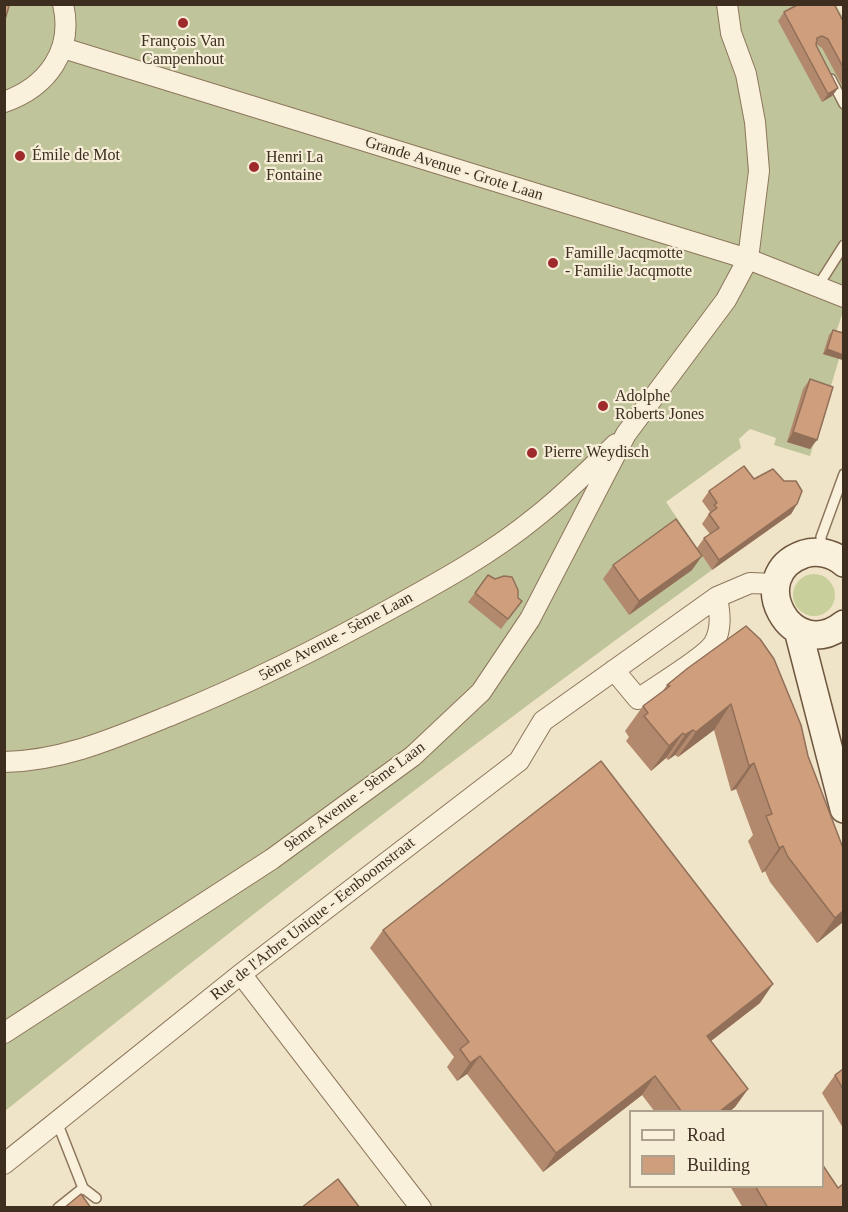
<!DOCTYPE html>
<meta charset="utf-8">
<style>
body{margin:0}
#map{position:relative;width:848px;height:1212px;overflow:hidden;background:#f0e4c8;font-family:Georgia,serif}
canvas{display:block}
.frame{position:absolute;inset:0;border:6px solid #3d2e20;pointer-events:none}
.legend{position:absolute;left:629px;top:1110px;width:195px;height:78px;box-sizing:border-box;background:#f7eed8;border:2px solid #ada18e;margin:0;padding:8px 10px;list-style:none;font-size:18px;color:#3d2e20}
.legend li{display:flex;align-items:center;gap:12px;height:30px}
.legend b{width:30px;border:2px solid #ada18e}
</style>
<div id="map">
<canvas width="848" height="1212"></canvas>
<div class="frame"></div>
<ul class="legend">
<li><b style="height:8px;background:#faf1dc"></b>Road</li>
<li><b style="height:16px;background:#cf9f7d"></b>Building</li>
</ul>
</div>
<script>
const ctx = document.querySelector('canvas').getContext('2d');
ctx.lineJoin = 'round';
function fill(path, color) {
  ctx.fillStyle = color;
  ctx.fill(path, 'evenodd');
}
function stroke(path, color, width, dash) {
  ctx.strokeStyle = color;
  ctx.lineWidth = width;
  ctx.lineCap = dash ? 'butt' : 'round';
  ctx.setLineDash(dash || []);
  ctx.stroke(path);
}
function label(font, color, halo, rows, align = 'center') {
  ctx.font = font + ' Georgia,serif';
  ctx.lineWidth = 4.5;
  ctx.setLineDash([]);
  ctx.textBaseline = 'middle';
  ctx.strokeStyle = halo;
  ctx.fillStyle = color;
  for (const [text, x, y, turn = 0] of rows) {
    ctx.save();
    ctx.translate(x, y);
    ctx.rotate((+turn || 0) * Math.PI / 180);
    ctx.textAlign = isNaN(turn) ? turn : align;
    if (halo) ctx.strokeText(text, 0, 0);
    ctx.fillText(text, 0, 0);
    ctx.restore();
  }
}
fill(new Path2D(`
 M793 595a21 21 0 1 1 42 0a21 21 0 1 1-42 0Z`), '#c9cf9b');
fill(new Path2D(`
 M5,5H836L844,19V308L835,336L839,359L810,456L774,445L776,438L750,429L739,439L741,448L666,502L712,570C471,744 236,925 5,1111Z`), '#bfc49a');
const lane = new Path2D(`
 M831,79L844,104
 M818,286L844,245
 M822,551L821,537L844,474
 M57,1122L83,1188L58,1208
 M83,1188L96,1198`);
const street = new Path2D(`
 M63,48L748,259L844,297
 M4,102C47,87 74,51 63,4
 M614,670L638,699C653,688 706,657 714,643C722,629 720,613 717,597
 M4,762C65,761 119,736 174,714C250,683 322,647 394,607C443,580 492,553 536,517C564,495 590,469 616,444
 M241,974L421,1208
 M4,1033L272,859L413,756L481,692L530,619L626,434L726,300L748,259L759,171L755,122L746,74L731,33L727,4
 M4,1164L241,974L519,761L543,721L717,597L750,583L776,584`);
const secondary = new Path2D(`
 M844,563C833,553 817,550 804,554C743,575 791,666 844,624
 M798,630L844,809`);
stroke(lane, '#8d765c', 12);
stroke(street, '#8d765c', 22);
stroke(secondary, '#6f573f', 30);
stroke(lane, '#faf1dc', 9);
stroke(street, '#faf1dc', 20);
stroke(secondary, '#faf1dc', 27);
fill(new Path2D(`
 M798,4H834L843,21V87L822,48L816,44L838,88L832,96L822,102L778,21L784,12Z
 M833,330L843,360L823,354L829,335Z
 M810,379V449L787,442L803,389Z
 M754,479L797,504L791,514L712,570L697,548L704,538L710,534L702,524L710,512L702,501L709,491Z
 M613,565L692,570L629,615L603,579Z
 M475,593L518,598L522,601L501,629L468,602Z
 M746,626L843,922L817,943L770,882L765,871L762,873L748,841L753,835L736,789L731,791L714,730L678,757L675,755L668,760L666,758L651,771L626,741L629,737L625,731L643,706L662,692L667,685Z
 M383,930L760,1003L711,1041L748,1089L735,1107L729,1112H655L642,1095L543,1172L467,1074L457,1081L447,1067L454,1057L370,948Z
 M843,1069V1128L822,1093L835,1075Z
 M730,1186H822L838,1188L843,1208H743Z`), '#b2896c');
fill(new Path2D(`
 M838,88L832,96L822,102L828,94Z
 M827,349L843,355V360L823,354Z
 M793,432L817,440L810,449L787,442Z
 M797,504L791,514L712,570L719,560Z
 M702,556L692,570L629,615L639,601Z
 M731,704L714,730L678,757L696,732Z
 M693,730L675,755L668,760L685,735Z
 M683,733L666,758L651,771L669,746Z
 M754,763L736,789L731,791L749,766Z
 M783,846L765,871L762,873L779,848Z
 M843,911V922L817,943L835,918Z
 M773,984L760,1003L694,1054L707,1036Z
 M480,1056L467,1074L457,1081L470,1063Z
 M655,1076L642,1095L543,1172L556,1153Z
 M748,1089L735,1107L729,1112H719Z`), '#916f58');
const building = new Path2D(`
 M799,4H834L843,21V67L828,39L822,36L817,38L816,45L838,88L828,94L784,12Z
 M4,5L9,6L4,23Z
 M833,330L843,333V355L827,349Z
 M810,379L833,387L817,440L793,432Z
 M744,466L754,479L773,469L784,481H796L802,491L797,504L719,560L704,538L719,528L709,514L717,508L714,505L717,503L709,491Z
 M676,519L702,556L639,601L613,565Z
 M488,575L495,579L504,576L512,577L518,590V598L522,601L508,619L475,593Z
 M746,626L760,639L774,659L801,725L808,756L843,848V911L835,918L788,857L783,846L779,848L766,816L772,814L754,763L749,766L731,704L696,732L693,730L685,735L683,733L669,746L644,716L648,713L643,706L670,686L667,685L688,668Z
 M601,761L773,984L707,1036L748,1089L719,1112H682L655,1076L556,1153L480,1056L470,1063L460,1049L469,1042L383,930Z
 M843,1069V1089L835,1075Z
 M822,1164L838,1188L843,1184V1208H768L755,1186H822Z
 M338,1179L360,1208H301Z
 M81,1194L91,1208H64Z`);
fill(building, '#cf9f7d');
stroke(building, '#916f58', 1.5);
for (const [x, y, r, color] of [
 [183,23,6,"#9e2a2b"],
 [20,156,6,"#9e2a2b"],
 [254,167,6,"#9e2a2b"],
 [553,263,6,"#9e2a2b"],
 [603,406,6,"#9e2a2b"],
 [532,453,6,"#9e2a2b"]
]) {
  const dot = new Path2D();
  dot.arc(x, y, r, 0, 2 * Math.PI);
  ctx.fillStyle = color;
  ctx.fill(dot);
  stroke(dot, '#f7eed8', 2);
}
label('16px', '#3d2e20', '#f7eed8', [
 ["François Van",183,42,"center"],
 ["Campenhout",183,60,"center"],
 ["Émile de Mot",32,156],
 ["Henri La",266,158],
 ["Fontaine",266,176],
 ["Famille Jacqmotte",565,254],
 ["- Familie Jacqmotte",565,272],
 ["Adolphe",615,397],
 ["Roberts Jones",615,415],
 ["Pierre Weydisch",544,453]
], 'left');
label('16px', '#3d2e20', '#f7eed8', [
 ["Grande Avenue - Grote Laan",454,169,17],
 ["5ème Avenue - 5ème Laan",336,637,-28],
 ["9ème Avenue - 9ème Laan",355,797,-37],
 ["Rue de l'Arbre Unique - Eenboomstraat",313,919,-38]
]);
</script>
